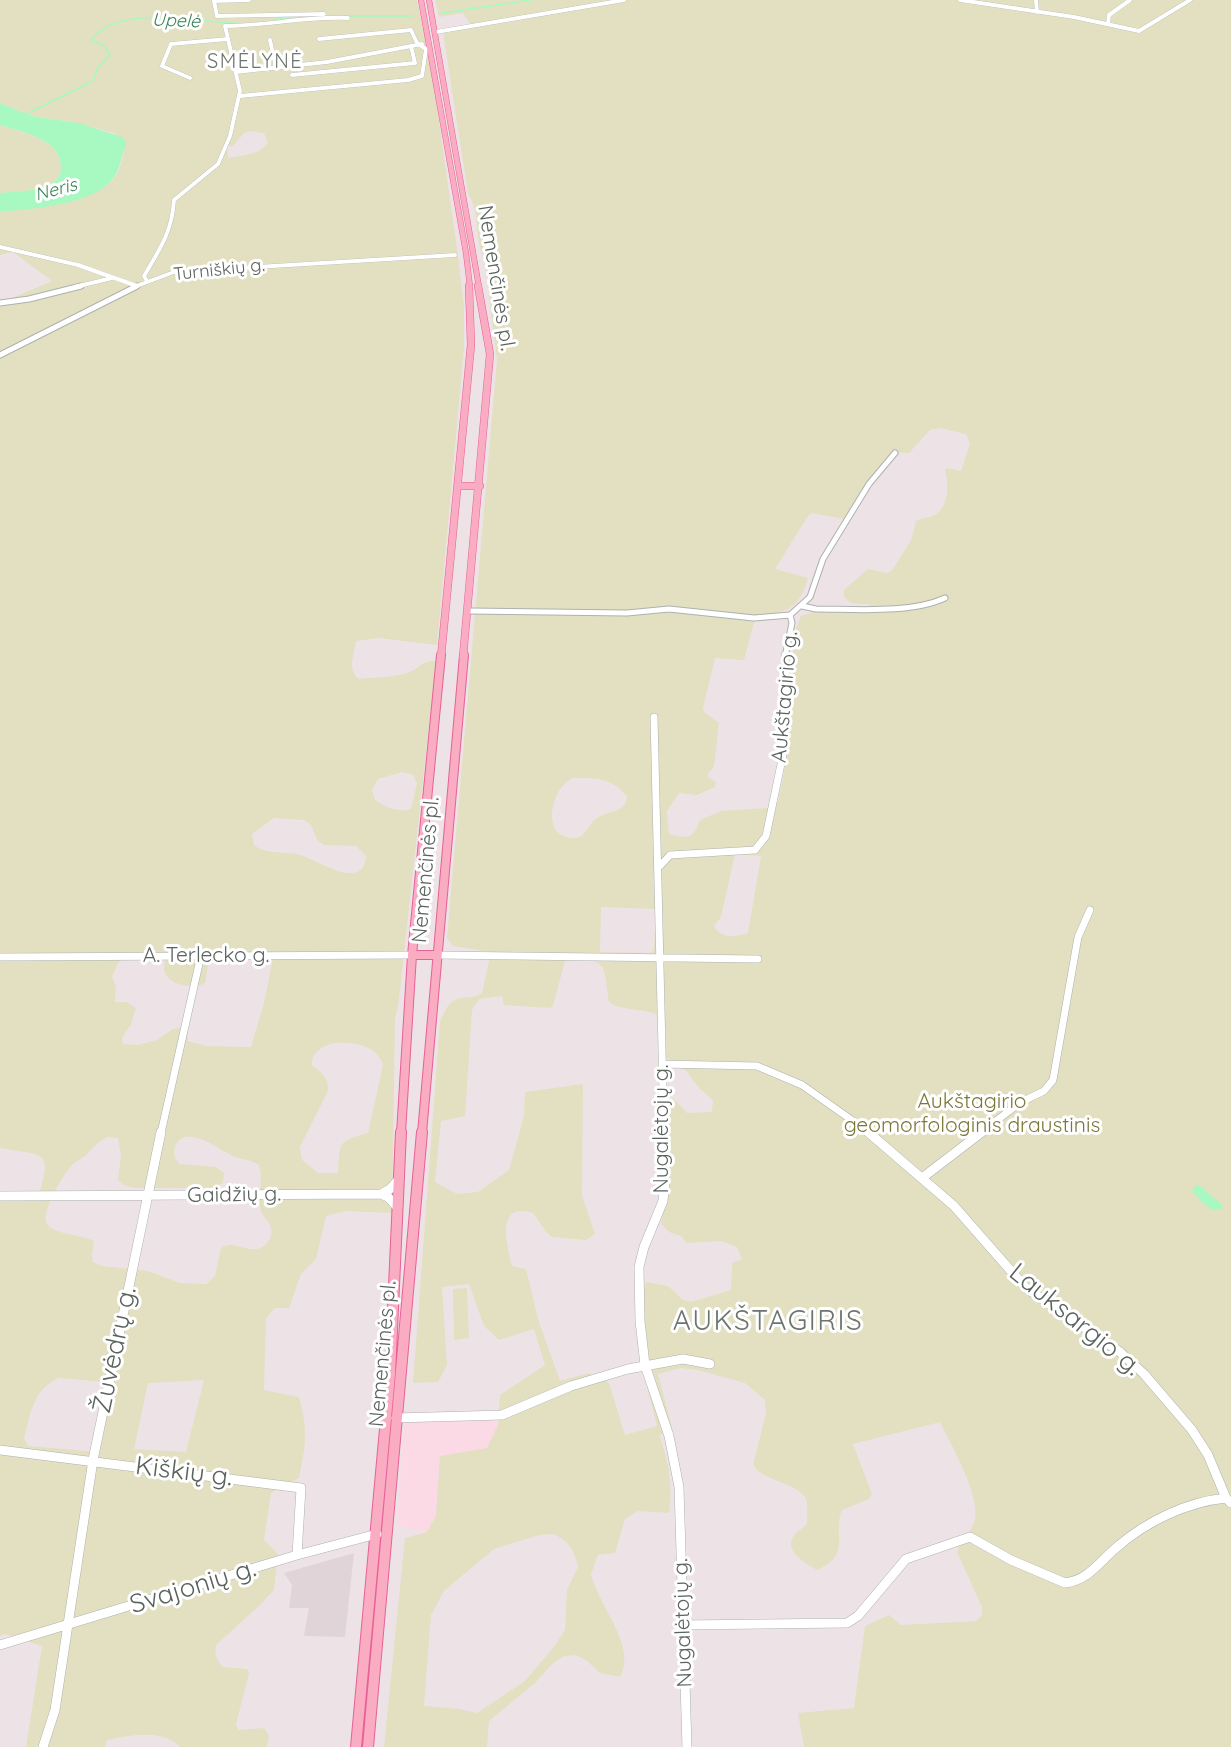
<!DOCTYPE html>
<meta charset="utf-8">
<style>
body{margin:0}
canvas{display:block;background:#ede3e6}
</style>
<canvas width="1231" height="1747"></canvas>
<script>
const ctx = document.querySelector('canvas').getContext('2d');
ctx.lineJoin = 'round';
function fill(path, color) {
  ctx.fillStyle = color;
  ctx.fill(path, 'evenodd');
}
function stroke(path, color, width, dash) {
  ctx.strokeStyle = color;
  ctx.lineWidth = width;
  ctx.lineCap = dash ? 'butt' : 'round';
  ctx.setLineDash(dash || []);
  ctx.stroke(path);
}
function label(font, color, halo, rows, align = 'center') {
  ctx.font = font + ' Quicksand,sans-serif';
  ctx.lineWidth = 6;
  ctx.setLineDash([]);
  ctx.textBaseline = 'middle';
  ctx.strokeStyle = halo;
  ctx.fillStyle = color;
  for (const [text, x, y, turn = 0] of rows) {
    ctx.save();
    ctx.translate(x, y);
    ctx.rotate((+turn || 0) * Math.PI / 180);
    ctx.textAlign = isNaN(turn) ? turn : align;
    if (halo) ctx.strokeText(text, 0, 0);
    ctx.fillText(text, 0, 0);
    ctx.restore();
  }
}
fill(new Path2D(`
 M498,1411V1425L487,1448L440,1456L436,1516L427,1532L397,1526L404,1427L410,1412Z`), '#fbdae5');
fill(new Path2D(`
 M354,1553L345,1637L304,1636L309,1608H289L292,1585L284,1573Z`), '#e0d4d8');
fill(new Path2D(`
 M0,0H417L432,71L458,256L464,305V347L437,645L379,638L356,641C354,654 347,670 359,679C374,677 392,678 407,673C420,669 419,661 436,661L398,1008L395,1017L392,1213L346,1211L326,1216L316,1259L301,1274L289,1308H275L266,1318L264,1390L299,1397C308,1429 306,1446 299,1478L271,1493L264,1540L278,1554L274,1590L259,1606L217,1644C213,1652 217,1661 223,1667L247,1669L249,1674L236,1724L238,1730L264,1728L269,1736L267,1747H180C162,1728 129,1736 107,1740L105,1747H26L42,1646L5,1634L0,1636V1200L38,1198C53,1149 45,1156 0,1148V303L52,281L13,252L0,255V212C28,209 93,202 112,181C120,172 122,161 124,150L115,133L68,121L32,116L0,103ZM250,131L264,133L268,143C257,156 243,155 228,158L227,146H233L244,133ZM402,772L413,775L417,783L411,809C398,813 386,807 375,800L372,790L378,779ZM274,818L304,820L311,825L317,840L324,845L356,846L366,856C364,893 316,859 300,855C285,851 266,855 254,845L252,834ZM126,953H167C166,959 162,967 165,973C170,985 194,990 205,983L210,954H274L264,1003L251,1047L206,1046L188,1041L187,1027L173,1029L157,1040L138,1045L123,1044L122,1038L131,1024L136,1008L126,1002H115L116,987L112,977L118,963ZM334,1043C354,1042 377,1045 383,1065L368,1133C337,1142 340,1141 338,1173H318L302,1160L300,1147L328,1091C329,1078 322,1073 312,1065C311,1052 323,1046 334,1043ZM107,1137L118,1138L121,1156L118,1180L124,1185L133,1188H216L223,1182L224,1173L216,1167L179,1164C175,1158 173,1154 175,1147C185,1121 220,1151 233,1156C242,1160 250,1159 259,1165C263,1180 259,1192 260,1207C261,1216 269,1220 271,1228C274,1237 266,1247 257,1249C244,1251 234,1240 221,1248L215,1276L206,1284L180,1283L148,1271L102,1266L93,1262L92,1256L94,1241C83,1235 52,1234 47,1224C40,1212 63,1176 71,1166C75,1161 82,1159 86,1155C93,1148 98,1142 107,1137ZM59,1378L115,1383L98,1452L28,1446L24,1438C31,1413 33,1389 59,1378ZM204,1380L186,1452L134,1449L148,1383Z
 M435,0H1231V1747H804L798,1713L854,1708L865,1626L889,1615L901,1625L976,1621L982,1615V1607L957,1552C960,1540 973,1531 975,1519C980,1496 951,1444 940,1422L853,1444L872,1494L869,1499L842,1510C832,1533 853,1555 817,1570C806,1564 780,1549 796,1533C800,1529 804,1528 807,1523C807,1516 808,1505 806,1499C799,1483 762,1481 753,1465L766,1413L765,1400L745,1383L698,1370L680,1368L658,1374L673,1431L659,1435C669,1462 673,1484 669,1513L638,1511L625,1519L615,1553L598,1555L591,1574C598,1605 638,1647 620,1677L600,1673L587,1661L576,1655L564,1656L552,1664L535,1683L489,1721L487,1747H384L405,1538L427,1532L436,1516L440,1456L487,1448L498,1425L500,1395L545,1365L534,1329L499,1340L484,1326L469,1284L442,1287L447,1365L438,1382L413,1383L440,1022C443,1015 447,1005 453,1001C462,995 474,1000 482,993L491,952L453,946L447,938L497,360L484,257C473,237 481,212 468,194L443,32L471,26L463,13L439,17ZM940,428L966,434L970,444L961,471L947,468L945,470C949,484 949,507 935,515C929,518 922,518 916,521L911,540L893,569L888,573L868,569L844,590V596C850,606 859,604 870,604L865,613L813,612L801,616C789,643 794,668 792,697C791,733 786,768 778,802L767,808L721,811L700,820C693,839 688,839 669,834L667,811L679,793L697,795L715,787L716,782L708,777V773L714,767L719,723L704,712L703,708L715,658L744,660L756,615C786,614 800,608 808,578L775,569L808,516L812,513L844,519L871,478L895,452L909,453L930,430ZM573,778C595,778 612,777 627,797C625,814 608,810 597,818C589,823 587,835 577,838C570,839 564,836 558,833C545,818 555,786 573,778ZM735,854L761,856L748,933C735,937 723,940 714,926L721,917ZM601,907L656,909L654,950L650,953L600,952ZM566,957C609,962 603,961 609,1002C625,1015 662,1003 666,1028C667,1037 666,1047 666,1057L686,1071L699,1088L713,1100L712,1112L687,1113L674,1099H670L667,1102L668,1195L661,1223C666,1230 671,1235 680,1235L687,1243L721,1241L737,1247L742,1259L732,1263L731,1290L691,1302L683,1300L668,1286L646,1282L635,1318L643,1371L657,1426L625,1435L609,1383L588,1373L560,1381L538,1319L526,1269L512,1266C507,1245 495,1201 533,1213L546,1232L552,1237L586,1240L595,1234L582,1195L583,1084L525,1092L524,1116L509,1170L478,1192L457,1194L435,1182L441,1121L465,1116L472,1010L479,999L502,996L504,1005L550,1008L553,1006ZM553,1534C568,1540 575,1551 578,1567L567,1590L565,1630L553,1648L525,1681L477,1713L459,1709L424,1706L431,1615L444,1591L494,1549L539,1535Z
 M0,125C22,133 62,139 61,169C60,177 54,183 47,186C33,192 15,191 0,193Z
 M467,1288L469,1338L454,1340L453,1289Z`), '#e3dfc1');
fill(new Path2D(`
 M0,103L32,116L79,123L122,137L126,141V146C120,157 121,170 112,180C91,205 30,209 0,212V193C15,191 33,192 47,186C55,183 60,177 61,169C63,139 21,132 0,125Z
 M1199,1185L1221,1204L1223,1209C1209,1214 1201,1200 1192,1191L1194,1187Z`), '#a7f9c1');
stroke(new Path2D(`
 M442,13L531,0
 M335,16H413
 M273,21L281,18H302
 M24,115L93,81L98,67L110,56L105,46L91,40C119,3 200,22 241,24`), '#a7f9c1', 1.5);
const minorFar3 = new Path2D(`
 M249,0L214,1L217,16L324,14
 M960,0L1074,17L1139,31L1190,0
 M1036,0L1037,12
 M1108,24L1109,15L1130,0
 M436,32L624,0
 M270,40L276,68
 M236,72L327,62L422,44
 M292,75L415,63L411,46
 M190,78L162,66L171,44L228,39
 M240,96L408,80L422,76L426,49L417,43L411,30L319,39
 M0,247L78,265L137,286
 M147,281L144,276C160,249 172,232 174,200L218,164L230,136L240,91L225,26C266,26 307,16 348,18
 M75,287L112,278
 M134,287L174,272L455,255`);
const minorFar2 = new Path2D(`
 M0,303L29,299L81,286
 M0,355L137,286
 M802,606L816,609C855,609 910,614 945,598
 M469,611L627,613L669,609L754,618L790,615L810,597L823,559L869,484L895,453
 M785,657L792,623L790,615`);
const minorFar1 = new Path2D(`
 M654,717L664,1133
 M660,866L670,855L755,850L766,836L785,745L787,699L785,655
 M437,955L758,959
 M0,957L412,955
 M662,1064L757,1066L802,1085L870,1133
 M161,1133L201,955
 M980,1133L1021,1102L1044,1091L1053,1080L1078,937L1090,910`);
const minor = new Path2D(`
 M663,1132L665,1181L663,1201L644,1247L639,1267L640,1321L645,1365L669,1436L679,1487L687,1747
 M868,1132L954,1206L1026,1288L1120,1352L1144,1374L1192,1430L1208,1455L1226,1498L1231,1503
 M922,1178L982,1132
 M381,1194L388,1197L397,1207
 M0,1196L381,1194L390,1189L399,1179
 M396,1418L502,1415L571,1386L628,1369L683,1359L710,1364
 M0,1450L301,1488L297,1555
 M683,1625L847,1623L858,1616L906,1559L970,1537L1011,1560L1065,1583C1089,1580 1100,1561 1117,1547C1147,1521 1187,1502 1226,1498
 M0,1645L297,1555L377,1534
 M43,1747L55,1710L93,1460L161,1132`);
const majorFar3 = new Path2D(`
 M421,0L466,253L470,287
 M429,0L479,287`);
const majorFar2 = new Path2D(`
 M459,486H480
 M441,657L471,345L469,286
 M463,657L490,354L478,286`);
const majorFar1 = new Path2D(`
 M412,955H437
 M401,1133L412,955L441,655
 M422,1133L464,655`);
const major = new Path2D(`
 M356,1747L390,1374L401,1132
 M368,1747L422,1132`);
stroke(minorFar3, '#acb2af', 4.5);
stroke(minorFar2, '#acb2af', 7);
stroke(minorFar1, '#acb2af', 8);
stroke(minor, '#acb2af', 10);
stroke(majorFar3, '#e76197', 6);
stroke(majorFar2, '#e76197', 8);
stroke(majorFar1, '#e76197', 10);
stroke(major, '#e76197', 12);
stroke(minorFar3, '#fff', 4);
stroke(minorFar2, '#fff', 5);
stroke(minorFar1, '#fff', 7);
stroke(minor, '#fff', 9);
stroke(majorFar3, '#f9acc2', 5);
stroke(majorFar2, '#f9acc2', 7);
stroke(majorFar1, '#f9acc2', 8);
stroke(major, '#f9acc2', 10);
label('italic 18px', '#378053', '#fff', [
 ["Upelė",176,21,2],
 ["Neris",56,190,-15]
]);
label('18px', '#5b635e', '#fff', [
 ["Turniškių g.",219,270,-6]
]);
ctx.letterSpacing = '1.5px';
label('20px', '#6c756f', '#fff', [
 ["SMĖLYNĖ",255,62]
]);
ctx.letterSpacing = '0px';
label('21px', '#5b635e', '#fff', [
 ["Nemenčinės pl.",496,278,81],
 ["Aukštagirio g.",785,697,-85],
 ["Nemenčinės pl.",426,870,-85],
 ["A. Terlecko g.",206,956],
 ["Nugalėtojų g.",662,1129,-90],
 ["Gaidžių g.",234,1195,-1],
 ["Nemenčinės pl.",383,1354,-85],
 ["Nugalėtojų g.",683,1623,-92]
]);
label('21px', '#7c7839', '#fff', [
 ["Aukštagirio",972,1102],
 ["geomorfologinis draustinis",972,1126]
]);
label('26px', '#5b635e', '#fff', [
 ["Lauksargio g.",1075,1320,39],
 ["Žuvėdrų g.",115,1350,-78],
 ["Kiškių g.",184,1472,7],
 ["Svajonių g.",193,1587,-17]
]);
ctx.letterSpacing = '1.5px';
label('28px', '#6c756f', '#fff', [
 ["AUKŠTAGIRIS",768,1322]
]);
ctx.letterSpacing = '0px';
</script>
